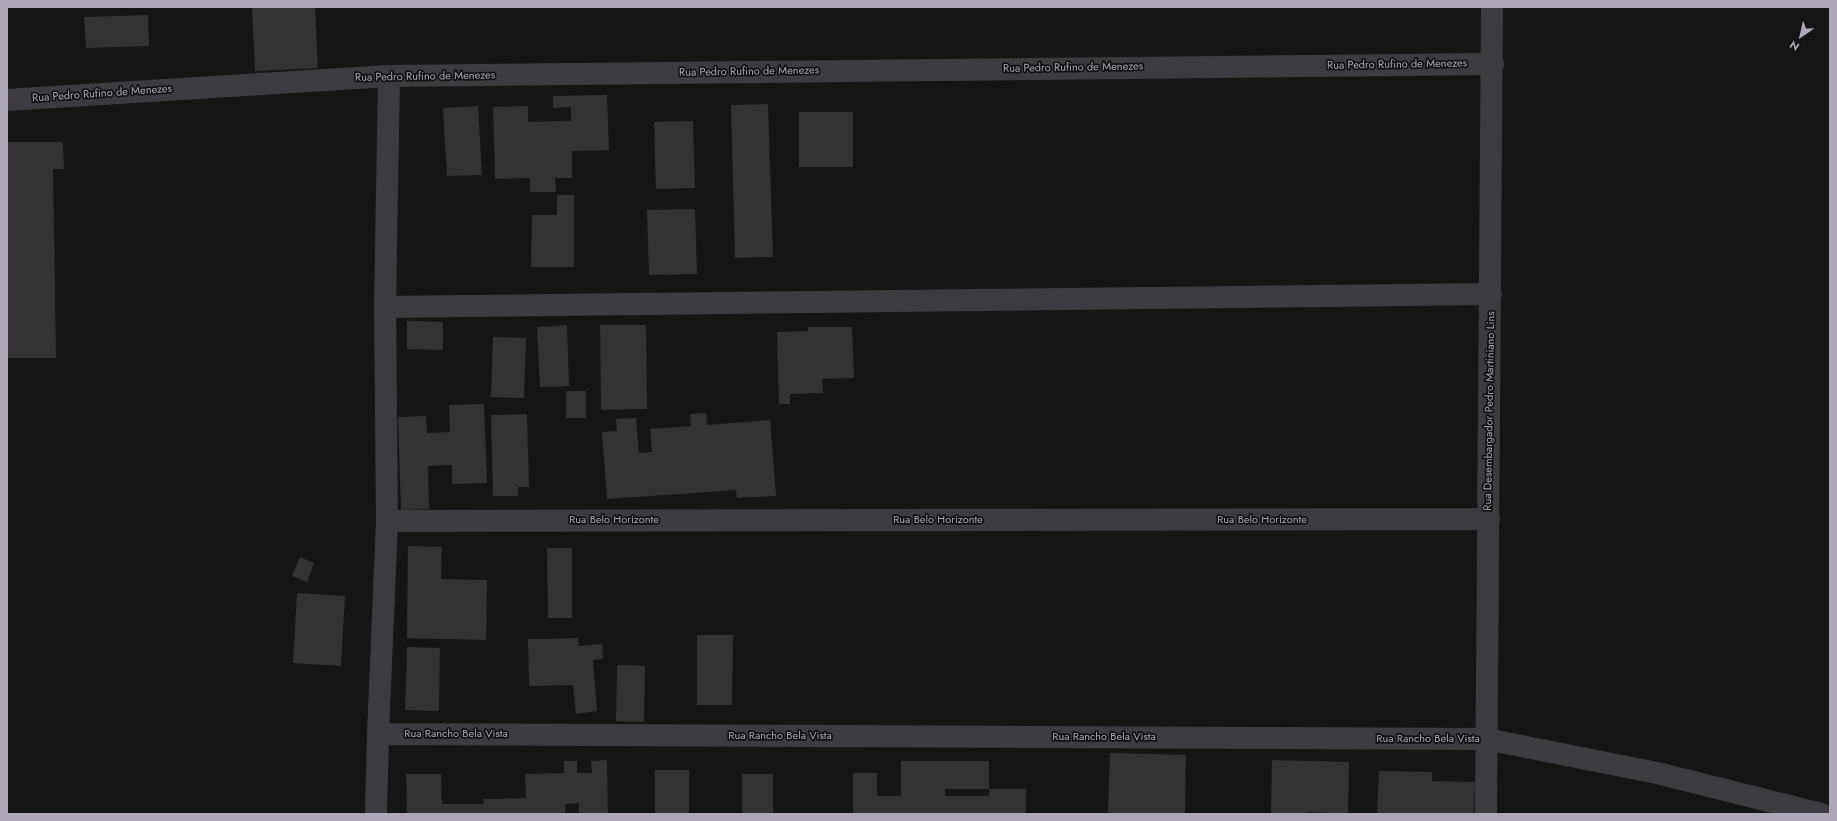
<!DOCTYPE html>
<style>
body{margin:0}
#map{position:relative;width:1837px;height:821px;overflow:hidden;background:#161516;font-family:Jost,sans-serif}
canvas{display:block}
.frame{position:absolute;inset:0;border:8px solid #aea7b6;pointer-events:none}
.north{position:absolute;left:1781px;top:16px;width:40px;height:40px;-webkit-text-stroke:3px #111011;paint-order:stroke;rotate:214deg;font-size:11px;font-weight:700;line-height:16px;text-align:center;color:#aea7b6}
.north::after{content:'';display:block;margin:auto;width:14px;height:18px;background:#aea7b6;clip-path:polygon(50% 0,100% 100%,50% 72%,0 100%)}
</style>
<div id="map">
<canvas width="1837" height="821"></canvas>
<div class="frame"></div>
<div class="north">N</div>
</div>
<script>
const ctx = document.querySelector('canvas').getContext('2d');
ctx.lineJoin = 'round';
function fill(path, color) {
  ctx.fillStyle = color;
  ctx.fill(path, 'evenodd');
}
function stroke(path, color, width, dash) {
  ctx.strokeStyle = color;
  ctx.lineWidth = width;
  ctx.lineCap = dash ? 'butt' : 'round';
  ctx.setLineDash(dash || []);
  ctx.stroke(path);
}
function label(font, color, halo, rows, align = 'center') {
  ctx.font = font + ' Jost,sans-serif';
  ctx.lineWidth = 3.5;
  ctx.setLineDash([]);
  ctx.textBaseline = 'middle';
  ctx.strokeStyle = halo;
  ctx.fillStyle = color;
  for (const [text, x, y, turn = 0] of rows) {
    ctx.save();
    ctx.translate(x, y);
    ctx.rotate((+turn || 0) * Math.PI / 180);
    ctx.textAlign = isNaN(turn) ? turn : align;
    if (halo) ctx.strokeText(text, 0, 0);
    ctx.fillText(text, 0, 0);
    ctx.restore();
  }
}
fill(new Path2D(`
 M252,7H315L318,68L255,71Z
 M148,15L149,46L86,48L84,17Z
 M607,95L609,150L572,151V178H555L556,192H530V178L495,179L493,107L528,106V122L571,121V107L553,108V96Z
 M768,104L773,257L735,258L731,105Z
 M478,106L482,175L447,176L443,108Z
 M799,112H853V167H799Z
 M693,121L695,188L656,189L654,122Z
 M7,142H63L64,169H53L56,358H7Z
 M557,195H574V267H531L532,215H557Z
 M695,209L697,274L649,275L647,210Z
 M407,321L443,322V350L407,349Z
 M567,325L569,386L540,387L537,327Z
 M600,325H646L647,409L601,410Z
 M808,327H852L854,378L822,379L823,393L790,394V404H779L777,332L808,331Z
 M493,337L526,338L524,398L491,397Z
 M566,391H586V418H566Z
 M484,404L487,483L452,484V465L428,466L429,509L401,510L398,417L426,416L427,433L450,432L449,405Z
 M706,413L707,425L770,420L776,496L737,498L736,490L607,499L602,432L617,431L616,419L636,418L639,453L652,452L650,429L691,426L690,414Z
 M527,414L529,487H518V496H493L491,415Z
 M408,546L442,547L441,579L487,580L486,640L407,638Z
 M547,548H572V618H548Z
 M300,557L314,563L307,582L292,576Z
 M297,593L345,596L341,666L293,663Z
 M697,635H733L732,705H697Z
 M578,638L579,646L602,644L603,659L593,660L597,711L576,714L573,685L529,686L528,639Z
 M407,647L440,648L439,711L405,710Z
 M617,665L645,666L644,722L616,721Z
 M1110,753L1186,755L1185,814H1108Z
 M607,760L608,814H579V803L565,804V814H407L406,774H441L442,804H484L483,799L526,798L525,774L564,773V761H577V773H592L591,761Z
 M1272,760L1349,762L1348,814L1308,812V814H1271Z
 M901,761H989V789H945V796H989V789H1026V814H853V773H877V796H901Z
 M655,770H689V814H655Z
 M1379,771L1432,772V781L1475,782L1474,814H1377Z
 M742,774H773V814H742Z`), '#353235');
stroke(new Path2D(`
 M7,100L389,76L1493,64
 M385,307L1491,294
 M387,521L1489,519
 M378,734L1486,739L1657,773L1821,814
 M376,814L378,734L387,521L385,307L389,76
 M1486,814L1492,7`), '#3e3b40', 22);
label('11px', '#aea7b6', '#111011', [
 ["Rua Pedro Rufino de Menezes",1397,65,-1],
 ["Rua Pedro Rufino de Menezes",1073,68,-1],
 ["Rua Pedro Rufino de Menezes",749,72,-1],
 ["Rua Pedro Rufino de Menezes",425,77,-1],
 ["Rua Pedro Rufino de Menezes",102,94,-4],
 ["Rua Desembargador Pedro Martiniano Lins",1490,411,-89],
 ["Rua Belo Horizonte",614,520],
 ["Rua Belo Horizonte",938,520],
 ["Rua Belo Horizonte",1262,520],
 ["Rua Rancho Bela Vista",456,734],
 ["Rua Rancho Bela Vista",780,736],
 ["Rua Rancho Bela Vista",1104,737],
 ["Rua Rancho Bela Vista",1428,739]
]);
</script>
